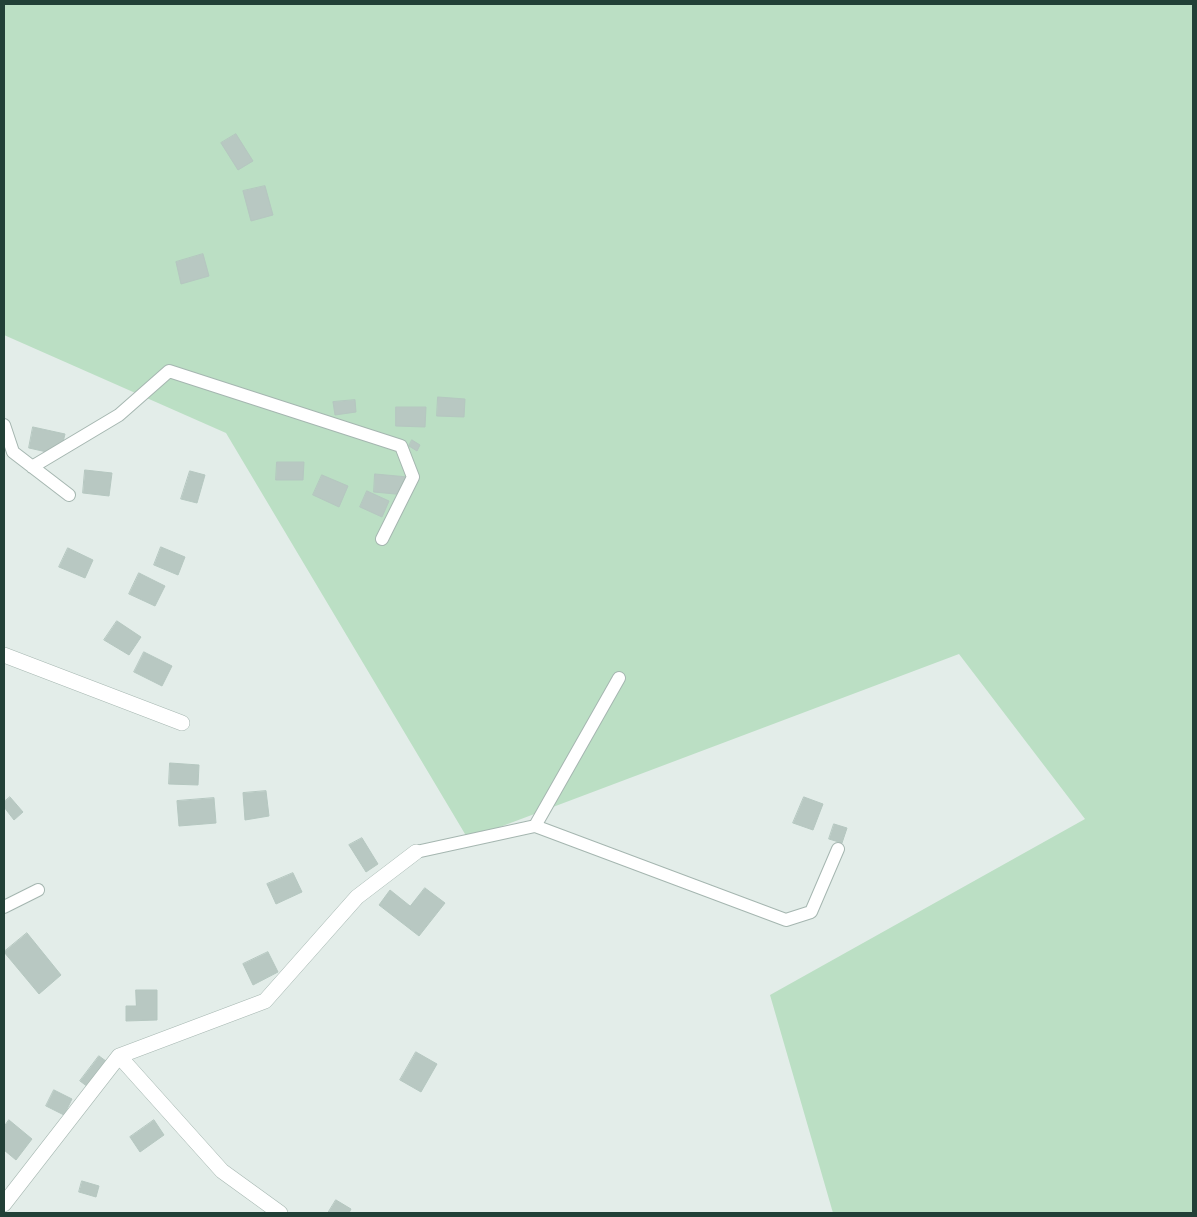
<!DOCTYPE html>
<style>
body{margin:0}
#map{position:relative;width:1197px;height:1217px;overflow:hidden;background:#e3ede9;font-family:"Asap Condensed",sans-serif}
canvas{display:block}
.frame{position:absolute;inset:0;border:5px solid #224037;pointer-events:none}
</style>
<div id="map">
<canvas width="1197" height="1217"></canvas>
<div class="frame"></div>
</div>
<script>
const ctx = document.querySelector('canvas').getContext('2d');
ctx.lineJoin = 'round';
function fill(path, color) {
  ctx.fillStyle = color;
  ctx.fill(path, 'evenodd');
}
function stroke(path, color, width, dash) {
  ctx.strokeStyle = color;
  ctx.lineWidth = width;
  ctx.lineCap = dash ? 'butt' : 'round';
  ctx.setLineDash(dash || []);
  ctx.stroke(path);
}
fill(new Path2D(`
 M4,4H1193V1213H833L770,995L1085,819L959,654L468,839L226,433L4,335Z`), '#bbdfc4');
const building = new Path2D(`
 M236,134L253,161L238,170L221,143Z
 M265,186L273,215L251,221L243,191Z
 M203,254L209,276L181,284L176,262Z
 M438,397L465,399L464,417L437,416Z
 M355,400L356,412L335,415L333,402Z
 M396,407H426L425,427L396,426Z
 M33,427L65,434L60,455L29,448Z
 M412,440L420,445L417,451L409,446Z
 M277,462H304L303,480H276Z
 M85,470L112,473L109,496L83,493Z
 M190,471L205,475L197,503L181,499Z
 M375,474L408,477L406,495L374,492Z
 M322,475L348,486L339,507L313,495Z
 M367,491L389,501L382,517L360,507Z
 M161,547L185,557L178,575L154,565Z
 M68,548L93,560L85,578L59,567Z
 M139,573L165,586L155,606L129,594Z
 M117,621L141,637L129,655L104,640Z
 M144,652L172,666L162,686L134,672Z
 M170,763L199,765L198,785L169,784Z
 M266,791L269,816L245,820L243,793Z
 M10,797L23,812L14,820L4,807V802Z
 M804,797L823,804L813,830L793,823Z
 M214,798L216,823L179,826L177,801Z
 M834,824L847,828L842,843L829,839Z
 M362,838L378,864L366,872L349,845Z
 M293,873L302,892L276,904L267,884Z
 M425,888L445,903L419,936L379,905L390,890L410,906Z
 M27,933L61,975L39,994L4,952Z
 M268,952L278,972L253,985L243,964Z
 M136,990H157V1020L126,1021V1006H136Z
 M416,1052L437,1064L421,1092L400,1080Z
 M99,1056L110,1064L92,1090L80,1081Z
 M54,1090L72,1099L64,1115L46,1106Z
 M9,1120L32,1139L16,1160L4,1150V1127Z
 M154,1120L164,1135L140,1152L130,1137Z
 M82,1181L99,1186L96,1197L79,1192Z
 M336,1200L351,1209L349,1213H328Z`);
fill(building, '#b8c8c2');
stroke(building, '#b5c7c0', 1);
const service = new Path2D(`
 M4,425L13,452L69,495
 M32,467L119,415L169,371L401,446L413,477L382,539
 M535,826L786,920L811,912L838,849
 M416,852L535,826L619,678
 M4,907L38,890`);
const minor = new Path2D(`
 M4,655L182,723
 M119,1056L222,1171L280,1213
 M4,1204L119,1056L265,1001L357,897L416,852`);
stroke(service, '#a5b6b0', 14);
stroke(minor, '#a5b6b0', 16);
stroke(service, '#fff', 12);
stroke(minor, '#fff', 15);
</script>
